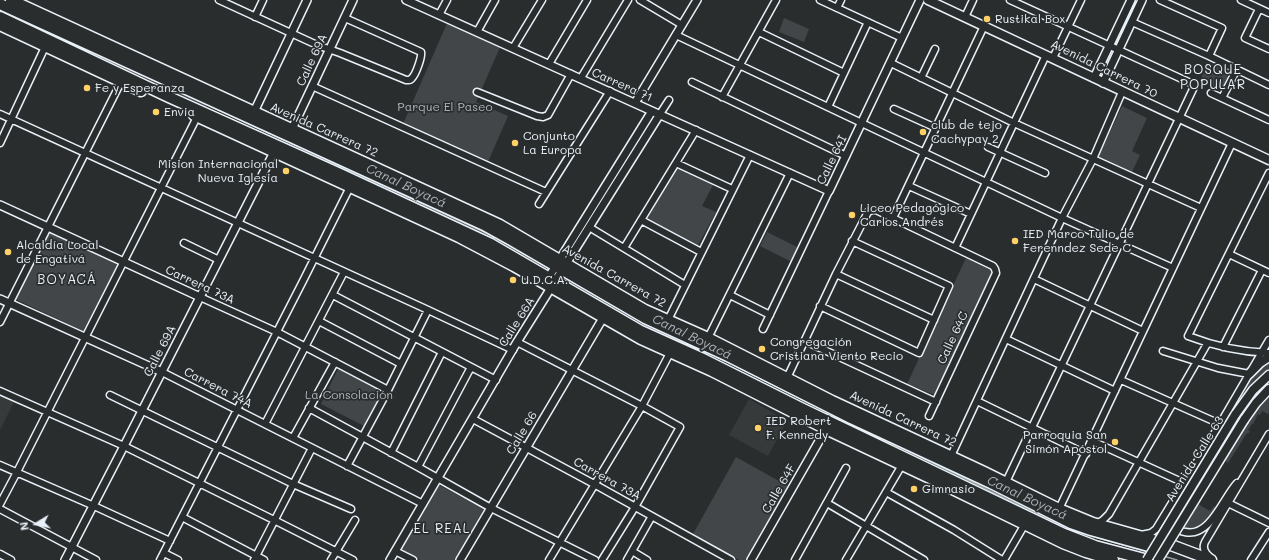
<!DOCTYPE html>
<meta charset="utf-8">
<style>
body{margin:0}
#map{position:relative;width:1269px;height:560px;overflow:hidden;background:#2a2d2e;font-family:Mali,sans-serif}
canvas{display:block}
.north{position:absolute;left:16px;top:504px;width:40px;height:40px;-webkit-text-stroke:3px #2a2d2e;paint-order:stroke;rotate:260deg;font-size:11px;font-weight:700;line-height:16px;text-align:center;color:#e8f1f8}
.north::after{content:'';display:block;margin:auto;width:14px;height:18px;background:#e8f1f8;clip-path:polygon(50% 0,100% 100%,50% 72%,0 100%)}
</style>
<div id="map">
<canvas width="1269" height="560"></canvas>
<div class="north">N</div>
</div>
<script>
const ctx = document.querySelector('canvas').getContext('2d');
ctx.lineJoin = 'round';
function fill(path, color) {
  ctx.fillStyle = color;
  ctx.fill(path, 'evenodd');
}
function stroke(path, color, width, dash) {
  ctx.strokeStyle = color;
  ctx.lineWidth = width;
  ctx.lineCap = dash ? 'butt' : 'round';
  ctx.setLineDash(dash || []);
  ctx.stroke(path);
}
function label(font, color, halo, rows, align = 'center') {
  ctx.font = font + ' Mali,sans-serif';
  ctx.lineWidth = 3.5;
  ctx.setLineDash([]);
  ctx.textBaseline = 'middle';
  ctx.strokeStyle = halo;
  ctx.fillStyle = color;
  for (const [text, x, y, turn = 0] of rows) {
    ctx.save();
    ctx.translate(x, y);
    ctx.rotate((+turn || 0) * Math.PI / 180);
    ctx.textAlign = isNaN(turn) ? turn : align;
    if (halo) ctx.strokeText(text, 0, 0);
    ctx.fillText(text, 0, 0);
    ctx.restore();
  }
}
fill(new Path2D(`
 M0,395L14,402L0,430Z
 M749,399L787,421L768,456L729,435Z`), '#363a3b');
fill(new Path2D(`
 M0,8L209,102L206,108L0,14Z
 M784,18L809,29L804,42L779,32Z
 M448,21L501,45L476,102L508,116L488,162L403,124Z
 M1208,62L1230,73L1221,91L1200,81Z
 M1122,106L1147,118L1132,151L1140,155L1131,174L1098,158Z
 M678,165L725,187L724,191L713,185L702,206L716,212L728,190L695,251L645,223Z
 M48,229L120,264L87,333L15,299Z
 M767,232L799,248L792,262L760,246Z
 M966,258L992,271L935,395L907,384Z
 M1269,359V370L1248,389L1209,450L1224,460L1252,415L1269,395V413L1268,414L1262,411L1260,415L1258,414L1253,424H1252L1248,430L1250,431L1248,434L1247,433L1228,463L1224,460L1198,504L1210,511L1214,506L1217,508L1208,521L1197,530C1185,529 1178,531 1173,518C1172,514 1172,512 1172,508L1247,384L1259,367Z
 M340,365L383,389L364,426L321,404Z
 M736,457L788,486L747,560H739L693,534Z
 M439,485L484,509L456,560H420L399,550Z`), '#424648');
stroke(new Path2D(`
 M210,106L497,238L528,256
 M535,260L551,269
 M561,275L642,322L715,356L847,422
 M855,425L1058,524L1091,536L1148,552
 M1163,556L1177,560`), '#989fa3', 1.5);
const minor = new Path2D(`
 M219,0L317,45L340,53L406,80C409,80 410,81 412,78C416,74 422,57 421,52L345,18
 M640,0L682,25
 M820,0L902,38
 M1160,0L1222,28L1209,56
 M1241,0L1269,13
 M837,8L841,0
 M1259,9L1245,38L1269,49
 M439,15L447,0
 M255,17L263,0
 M965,17L973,0
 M1132,22L1209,56L1269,85
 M477,32L495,0
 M759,32L844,73
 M676,35L1062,218L1173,268
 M513,48L542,0
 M1053,58L1081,0
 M891,63L1014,123L1201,208
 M549,64L587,0
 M581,78L628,0
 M921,78L935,49
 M692,82L846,156
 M312,86L546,192
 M477,92L537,116L543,117L548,115L571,74
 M1211,93L1269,120
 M722,97L776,0
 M1222,98L1237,69
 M828,107L868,22
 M894,109L936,128
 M0,114L428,310L513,350
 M660,114L669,100
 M0,143L45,47
 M988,147L1045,173
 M676,163L732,189
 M1269,173L1188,336C1214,346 1241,352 1269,353
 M909,186L971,214
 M539,204L610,91
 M893,218L984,26
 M641,220L701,252
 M589,227L685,285
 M184,243L219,260
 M624,248L696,130
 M955,248L1046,55
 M1229,254L1269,273
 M836,274L934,320
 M1034,279L1143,331
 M333,295L496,380
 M730,295L770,315
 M200,297L277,332L388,390
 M820,306L919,353L949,286L852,241
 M668,320L750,155
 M319,321L401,364
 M0,322L121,82
 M763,329L829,191
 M708,338L790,173
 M1006,339L1115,391
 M805,341L936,402
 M517,342L642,406L680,427L635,507L602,560
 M1223,347L1262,270
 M1163,351L1218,368L1249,374
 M162,372L423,504
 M787,378L836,274L868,212L872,210H876L993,266L995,269L996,273L929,416
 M1121,380L1220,424
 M0,391L124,446L274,520L353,560
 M110,395L293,484L351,509
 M977,401L1086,454
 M309,408L418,467L491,508L595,560
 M473,419L594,484L731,560
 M265,424L344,272
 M293,438L335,362
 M1092,441L1184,483
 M391,453L442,352
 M951,456L1062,218L1093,159L1122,92
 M0,465L94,506L170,541
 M347,466L388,390L428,310
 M418,467L471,367
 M1006,482L1195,85L1010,0
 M886,492L954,530L1002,560
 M827,503L924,560
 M1228,503L1269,523
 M0,504L17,472L197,117
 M0,509L96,560
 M1059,509L1232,143
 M182,517L264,560
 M1170,518C1172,526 1177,531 1185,532C1210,538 1223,498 1237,483
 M1097,524L1103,520L1109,514L1207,344
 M1141,535L1151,533L1156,529L1220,424L1269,340
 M395,551L413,560
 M632,551L647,560
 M164,553L178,560
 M0,554L11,560
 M1210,557C1205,553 1202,548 1205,542L1269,434
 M160,560L304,279L350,187
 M254,560L312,448
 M331,560L355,520
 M549,560L642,406L670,353
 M627,560L652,516
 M795,560L846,468
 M846,560L902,465
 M1004,560L1025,524
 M1251,560L1269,532`);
const tertiary = new Path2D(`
 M406,0L829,191L920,0
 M1094,78L1131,0
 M1103,83L1142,0
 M635,103L697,0
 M254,112L307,0
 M292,129L353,0
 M0,205L200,297
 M547,280L652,111
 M0,299L162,372
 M65,560L124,446L274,152
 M390,560L517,342L660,114
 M460,560L603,318
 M751,560L826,429`);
const secondary = new Path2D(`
 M928,0L1269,160
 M1249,374L1260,363L1269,357
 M1235,415L1253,390L1269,375
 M1244,420L1256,403L1269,389`);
const trunk = new Path2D(`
 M11,0L500,225L645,310L708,338L832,401L984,472L1059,509L1093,523L1171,545L1211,560
 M0,4L484,225L511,240L645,318L728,356L851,418L991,483L1071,523L1091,530L1163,550
 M0,17L169,97L338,173L491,244L641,331L701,358L803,409L1064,534L1095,546L1148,560
 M0,25L141,91
 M194,115L459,237L514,266L641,339L712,371L826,429L930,478L1063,543L1086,552L1113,560`);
stroke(minor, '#e8f1f8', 9);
stroke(tertiary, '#e8f1f8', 10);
stroke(secondary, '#e8f1f8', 11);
stroke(trunk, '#e8f1f8', 13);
stroke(minor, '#2a2d2e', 6);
stroke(tertiary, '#2a2d2e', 7);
stroke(secondary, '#2a2d2e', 8);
stroke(trunk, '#2a2d2e', 10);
const secondaryBridge = new Path2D(`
 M1147,560L1235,415
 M1158,560L1244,420`);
stroke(secondaryBridge, '#e8f1f8', 11, []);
stroke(secondaryBridge, '#2a2d2e', 8);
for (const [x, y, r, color] of [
 [987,19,4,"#ffd166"],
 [87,88,4,"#ffd166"],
 [156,112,4,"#ffd166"],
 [923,132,4,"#ffd166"],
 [515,143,4,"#ffd166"],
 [286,171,4,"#ffd166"],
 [852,215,4,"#ffd166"],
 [1015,241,4,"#ffd166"],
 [8,252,4,"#ffd166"],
 [513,280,4,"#ffd166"],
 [762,349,4,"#ffd166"],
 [758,428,4,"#ffd166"],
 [1115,442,4,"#ffd166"],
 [914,489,4,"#ffd166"]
]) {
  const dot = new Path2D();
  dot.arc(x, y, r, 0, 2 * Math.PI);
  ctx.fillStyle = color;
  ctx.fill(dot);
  stroke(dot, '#2a2d2e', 1.5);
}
label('12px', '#e8f1f8', '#2a2d2e', [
 ["Rustikal Box",995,19],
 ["Fe y Esperanza",95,88],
 ["Envia",164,112],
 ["club de tejo",931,125],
 ["Cachypay 2",931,139],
 ["Conjunto",523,136],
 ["La Europa",523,150],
 ["Mision Internacional",278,164,"right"],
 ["Nueva Iglesia",278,178,"right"],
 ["Liceo Pedagógico",860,208],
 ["Carlos Andrés",860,222],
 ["IED Marco Tulio de",1023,234],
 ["Ferenndez Sede C",1023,248],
 ["Alcaldía Local",16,245],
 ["de Engativá",16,259],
 ["U.D.C.A.",521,280],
 ["Congregación",770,342],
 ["Cristiana Viento Recio",770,356],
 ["IED Robert",766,421],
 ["F. Kennedy",766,435],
 ["Parroquia San",1107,435,"right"],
 ["Simón Apóstol",1107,449,"right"],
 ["Gimnasio",922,489]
], 'left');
label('12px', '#e8f1f8', '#2a2d2e', [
 ["Calle 69A",312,60,-65],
 ["Avenida Carrera 70",1104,69,26],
 ["Carrera 71",622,85,24],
 ["Avenida Carrera 72",324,130,24],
 ["Calle 64I",832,160,-64],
 ["Avenida Carrera 72",614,276,29],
 ["Carrera 73A",200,285,25],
 ["Calle 66A",517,322,-58],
 ["Calle 64C",953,338,-65],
 ["Calle 69A",160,351,-63],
 ["Carrera 74A",218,388,27],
 ["Avenida Carrera 72",903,419,25],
 ["Calle 66",522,433,-59],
 ["Avenida Calle 63",1195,459,-58],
 ["Carrera 73A",607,479,29],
 ["Calle 64F",779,489,-60]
]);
label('12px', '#aeb5ba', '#2a2d2e', [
 ["Parque El Paseo",445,107],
 ["La Consolación",349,395]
]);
ctx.letterSpacing = '1px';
label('13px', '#e8f1f8', '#2a2d2e', [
 ["BOSQUE",1213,70],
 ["POPULAR",1213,85],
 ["BOYACÁ",67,280],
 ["EL REAL",442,529]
]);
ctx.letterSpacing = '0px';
label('italic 13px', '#acb3b9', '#2a2d2e', [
 ["Canal Boyacá",406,186,25],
 ["Canal Boyacá",692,337,26],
 ["Canal Boyacá",1027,498,25]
]);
</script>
